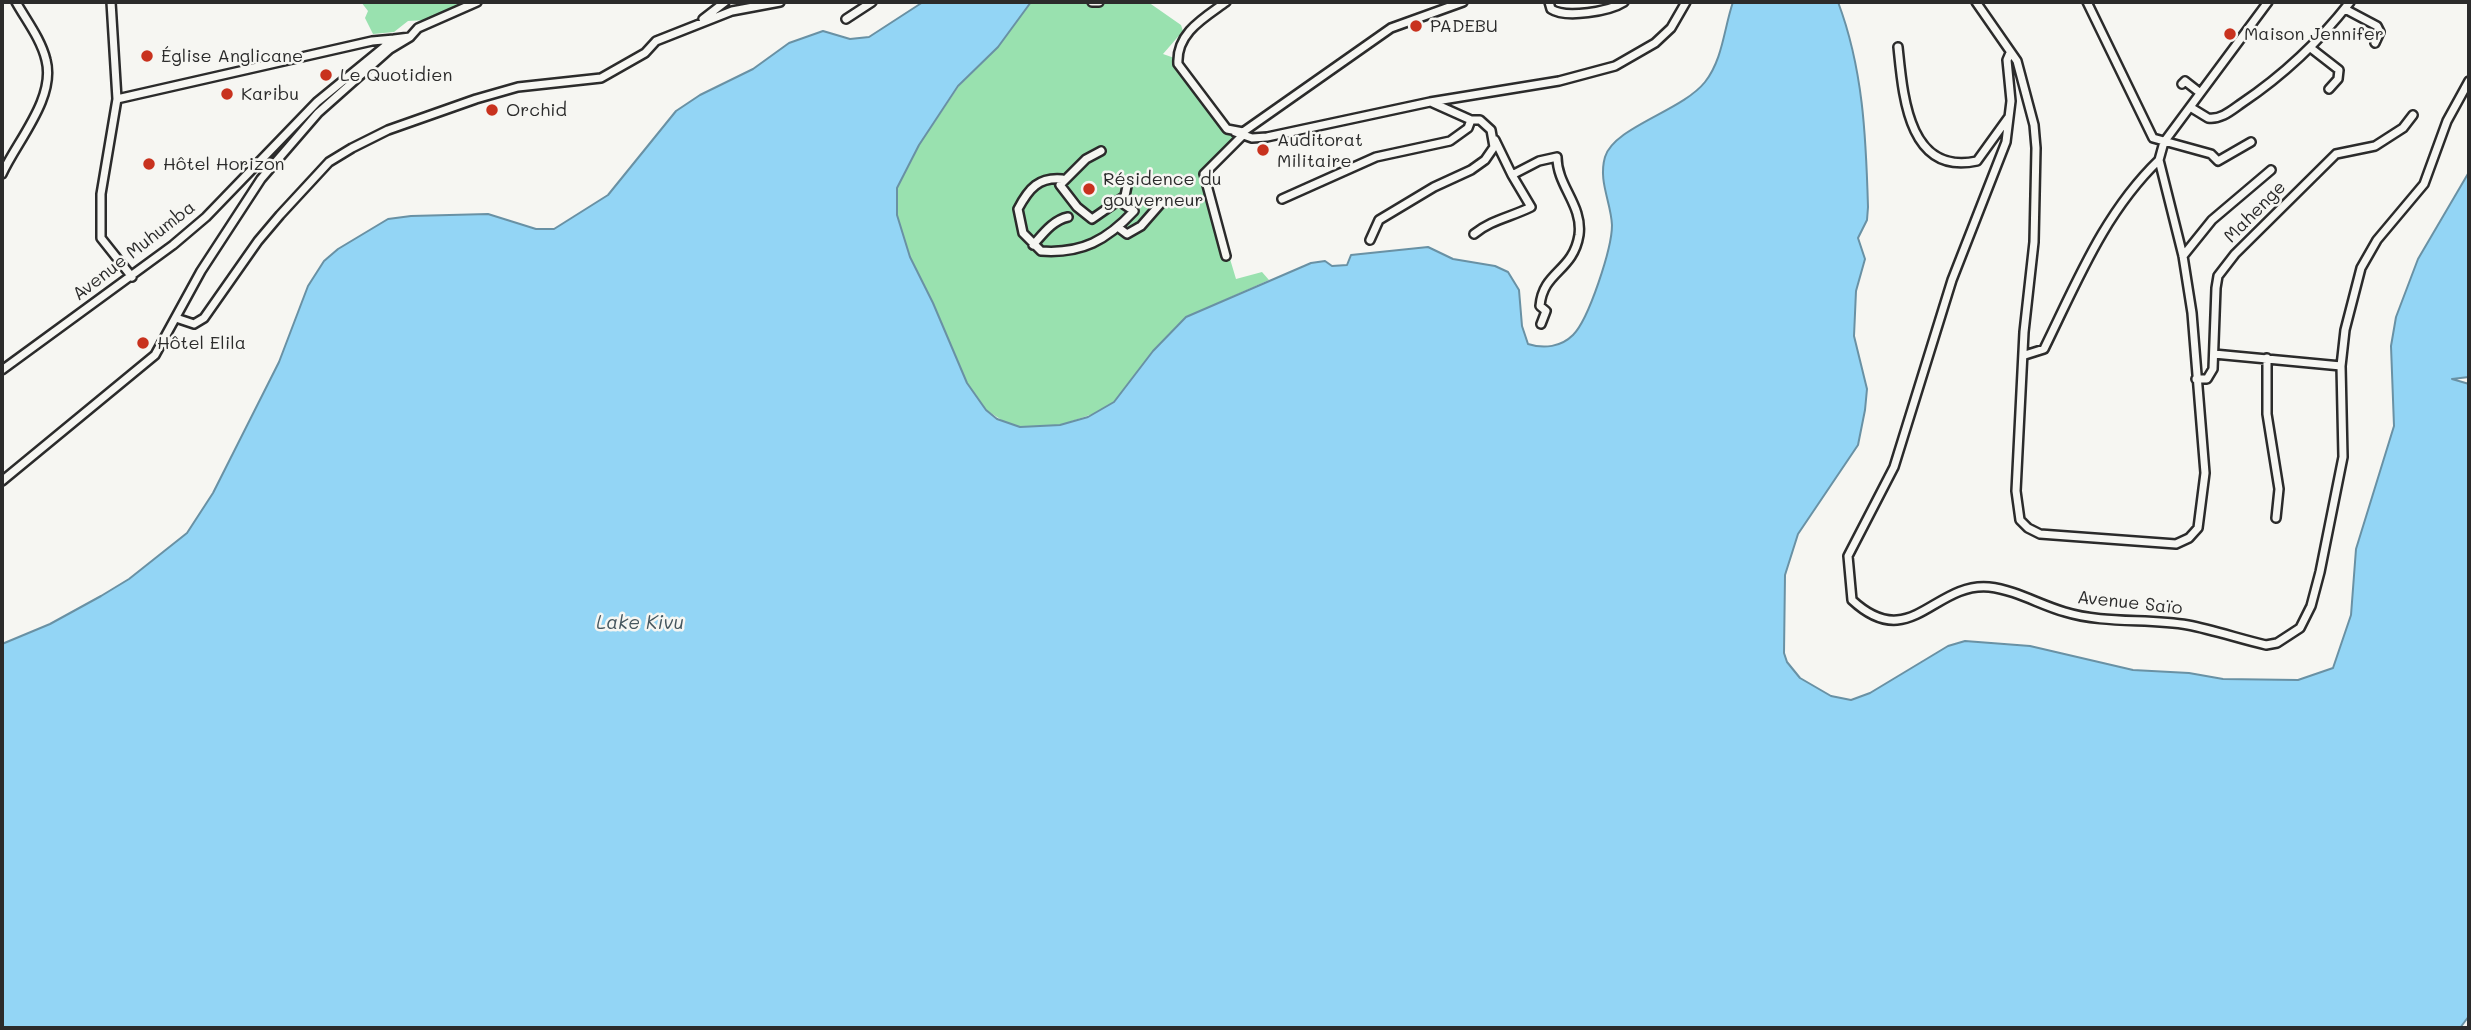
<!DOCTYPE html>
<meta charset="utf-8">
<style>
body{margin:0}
#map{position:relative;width:2471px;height:1030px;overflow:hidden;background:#f6f6f2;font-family:Mali,sans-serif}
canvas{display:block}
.frame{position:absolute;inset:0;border:4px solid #2b2b2b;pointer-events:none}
</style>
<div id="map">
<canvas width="2471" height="1030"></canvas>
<div class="frame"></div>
</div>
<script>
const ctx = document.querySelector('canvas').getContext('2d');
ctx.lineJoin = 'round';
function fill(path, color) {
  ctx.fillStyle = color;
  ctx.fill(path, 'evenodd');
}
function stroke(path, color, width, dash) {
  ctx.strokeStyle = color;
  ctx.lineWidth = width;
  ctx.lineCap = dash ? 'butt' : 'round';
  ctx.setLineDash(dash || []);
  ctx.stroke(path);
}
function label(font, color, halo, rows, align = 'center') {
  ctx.font = font + ' Mali,sans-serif';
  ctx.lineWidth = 5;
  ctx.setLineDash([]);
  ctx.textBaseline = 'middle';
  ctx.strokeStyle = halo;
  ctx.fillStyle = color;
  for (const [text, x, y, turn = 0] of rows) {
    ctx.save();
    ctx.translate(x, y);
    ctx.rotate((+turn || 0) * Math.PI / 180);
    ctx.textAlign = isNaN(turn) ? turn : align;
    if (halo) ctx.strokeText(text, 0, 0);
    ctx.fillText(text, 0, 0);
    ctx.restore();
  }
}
fill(new Path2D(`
 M361,2H466L451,12L426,20L408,21L394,32L373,34L365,18L368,11Z
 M1031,2H1093L1099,6L1106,2H1148L1181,25L1183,31L1163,54L1183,61C1188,84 1223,124 1242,136L1208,169L1207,182L1236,279L1262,272L1269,280L1195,313L1166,338L1114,402L1093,414L1060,425L1029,428L1011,426L986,410L967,383L933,303L910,257L897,215V188L919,145L959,86L998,47Z`), '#99e1af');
const water = new Path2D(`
 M923,2H1031L998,47L958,86L919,145L897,188V215L910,257L933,303L967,383L986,410L997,419L1020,427L1060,425L1088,417L1114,402L1153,351L1186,317L1311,263L1325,261L1332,266L1347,265L1351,255L1428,247L1453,259L1495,266L1508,272L1519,290L1522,326L1528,344C1544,349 1561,347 1573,335C1589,319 1612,248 1612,225C1611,202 1598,181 1605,157C1614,127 1682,111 1705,82C1723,59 1724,28 1733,2H1838C1863,68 1866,136 1868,207L1867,220L1858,238L1865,259L1856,291L1854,336L1867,389L1865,410L1858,445L1798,534L1785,575L1784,653L1787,662L1800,678L1831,696L1851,700L1870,693L1948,646L1965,641L2030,646L2133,670L2189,673L2223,679L2298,680L2333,668L2351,615L2356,549L2394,426L2391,346L2396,317L2418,259L2469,172V377L2452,379L2469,384V1016L2460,1028H2V644L50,624L101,596L129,579L187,533L213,493L279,362L308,286L324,261L338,249L388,219L411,216L488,214L536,229H554L608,195L676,111L700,95L753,69L789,43L823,31L850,39L869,37Z`);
fill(water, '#93d5f5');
stroke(water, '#6991a4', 2);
const minor = new Path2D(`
 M111,2L117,99L101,194V238L132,277
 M1092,2H1099
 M1226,2C1204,18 1176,33 1178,64L1227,129L1243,132L1391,28L1463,2
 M1549,2L1551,9C1566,19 1610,11 1624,2
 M1976,2L2017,61L2034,125L2036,148L2034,242L2024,332L2016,491L2020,520L2028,528L2040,534L2176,544L2189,538L2198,528L2205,473L2192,313L2183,256L2159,160L2164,142L2268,2
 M2087,2L2153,138L2211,154L2218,161L2251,142
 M2345,9L2377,26L2380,32L2375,43
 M703,19L725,2
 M846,19L872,2
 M1898,47C1903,95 1908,176 1977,161L2008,118
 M2312,49L2339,70L2338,79L2329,89
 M2010,53L2007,60L2011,101L2006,142L1952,280L1894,467L1848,556L1852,600C1910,654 1934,582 1989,587C2016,590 2040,605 2065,612C2104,624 2149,618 2188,625C2214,630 2240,639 2266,645L2277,643L2300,628L2311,606L2320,572L2343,457L2341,366L2345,330L2361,268L2377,240L2424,184L2447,121L2469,81
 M2182,84L2185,81L2199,92
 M117,99L372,41L394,39
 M2190,107L2208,118C2221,120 2232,110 2242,103C2285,74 2318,43 2350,2
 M1235,132L1252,138L1267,137L1430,102L1559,81L1615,66L1655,43L1671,28L1686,2
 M1495,140L1512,175L1539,161L1557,157C1557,186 1583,205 1579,235C1573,272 1543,271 1540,306L1546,311L1541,324
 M1101,151L1086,159L1060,185L1077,207L1092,219L1125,196L1127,186
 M2,174C17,141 56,98 46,60C41,39 26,20 16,2
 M1062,179C1039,177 1029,188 1018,209L1023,233L1041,251C1082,254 1107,240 1134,211L1119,201
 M1282,199L1376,157L1450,141L1468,128L1471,120
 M1119,228L1127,234L1141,226L1162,202
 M1474,234C1491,220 1511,217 1531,207L1512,175
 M1370,240L1379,220L1434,187L1471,170L1485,160L1494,147L1491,130L1480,120H1471L1433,103
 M1033,245C1043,234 1053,220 1068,217
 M1226,256L1204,174L1242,136
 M2183,256L2212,220L2271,170
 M176,318L194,324L204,318L258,241L280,215L329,162L352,148L388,130L476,99L518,87L601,78L645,53L656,41L732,11L780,2
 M2214,354L2341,366
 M2025,355L2044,349C2077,282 2104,213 2159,160
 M2267,358V414L2279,489L2276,518
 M2,370L173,245L206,217L317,102L394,39L410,37L418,28L477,2
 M2196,379H2207L2213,369L2216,288L2218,276L2235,254L2336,154L2375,146L2403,128L2413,115
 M2,481L155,355L201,271L261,179L318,113L390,49L410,37`);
stroke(minor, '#2b2b2b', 12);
stroke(minor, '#f6f6f2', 7);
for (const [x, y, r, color] of [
 [1416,26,7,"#c8321e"],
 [2230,34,7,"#c8321e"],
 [147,56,7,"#c8321e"],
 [326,75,7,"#c8321e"],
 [227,94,7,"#c8321e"],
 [492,110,7,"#c8321e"],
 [1263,150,7,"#c8321e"],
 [149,164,7,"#c8321e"],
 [1089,189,7,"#c8321e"],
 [143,343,7,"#c8321e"]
]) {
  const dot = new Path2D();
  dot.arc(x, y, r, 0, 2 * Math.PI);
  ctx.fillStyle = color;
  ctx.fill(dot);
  stroke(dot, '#f6f6f2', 2.5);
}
label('18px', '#2b2b2b', '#f6f6f2', [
 ["PADEBU",1430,26],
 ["Maison Jennifer",2244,34],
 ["Église Anglicane",161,56],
 ["Le Quotidien",340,75],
 ["Karibu",241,94],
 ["Orchid",506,110],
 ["Auditorat",1277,140],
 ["Militaire",1277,161],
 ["Hôtel Horizon",163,164],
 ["Résidence du",1103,179],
 ["gouverneur",1103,200],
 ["Hôtel Elila",157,343]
], 'left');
label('18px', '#2b2b2b', '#f6f6f2', [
 ["Mahenge",2255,212,-45],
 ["Avenue Muhumba",134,251,-38],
 ["Avenue Saïo",2130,603,6]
]);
label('italic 19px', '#45565e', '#f6f6f2', [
 ["Lake Kivu",640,623]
]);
</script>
